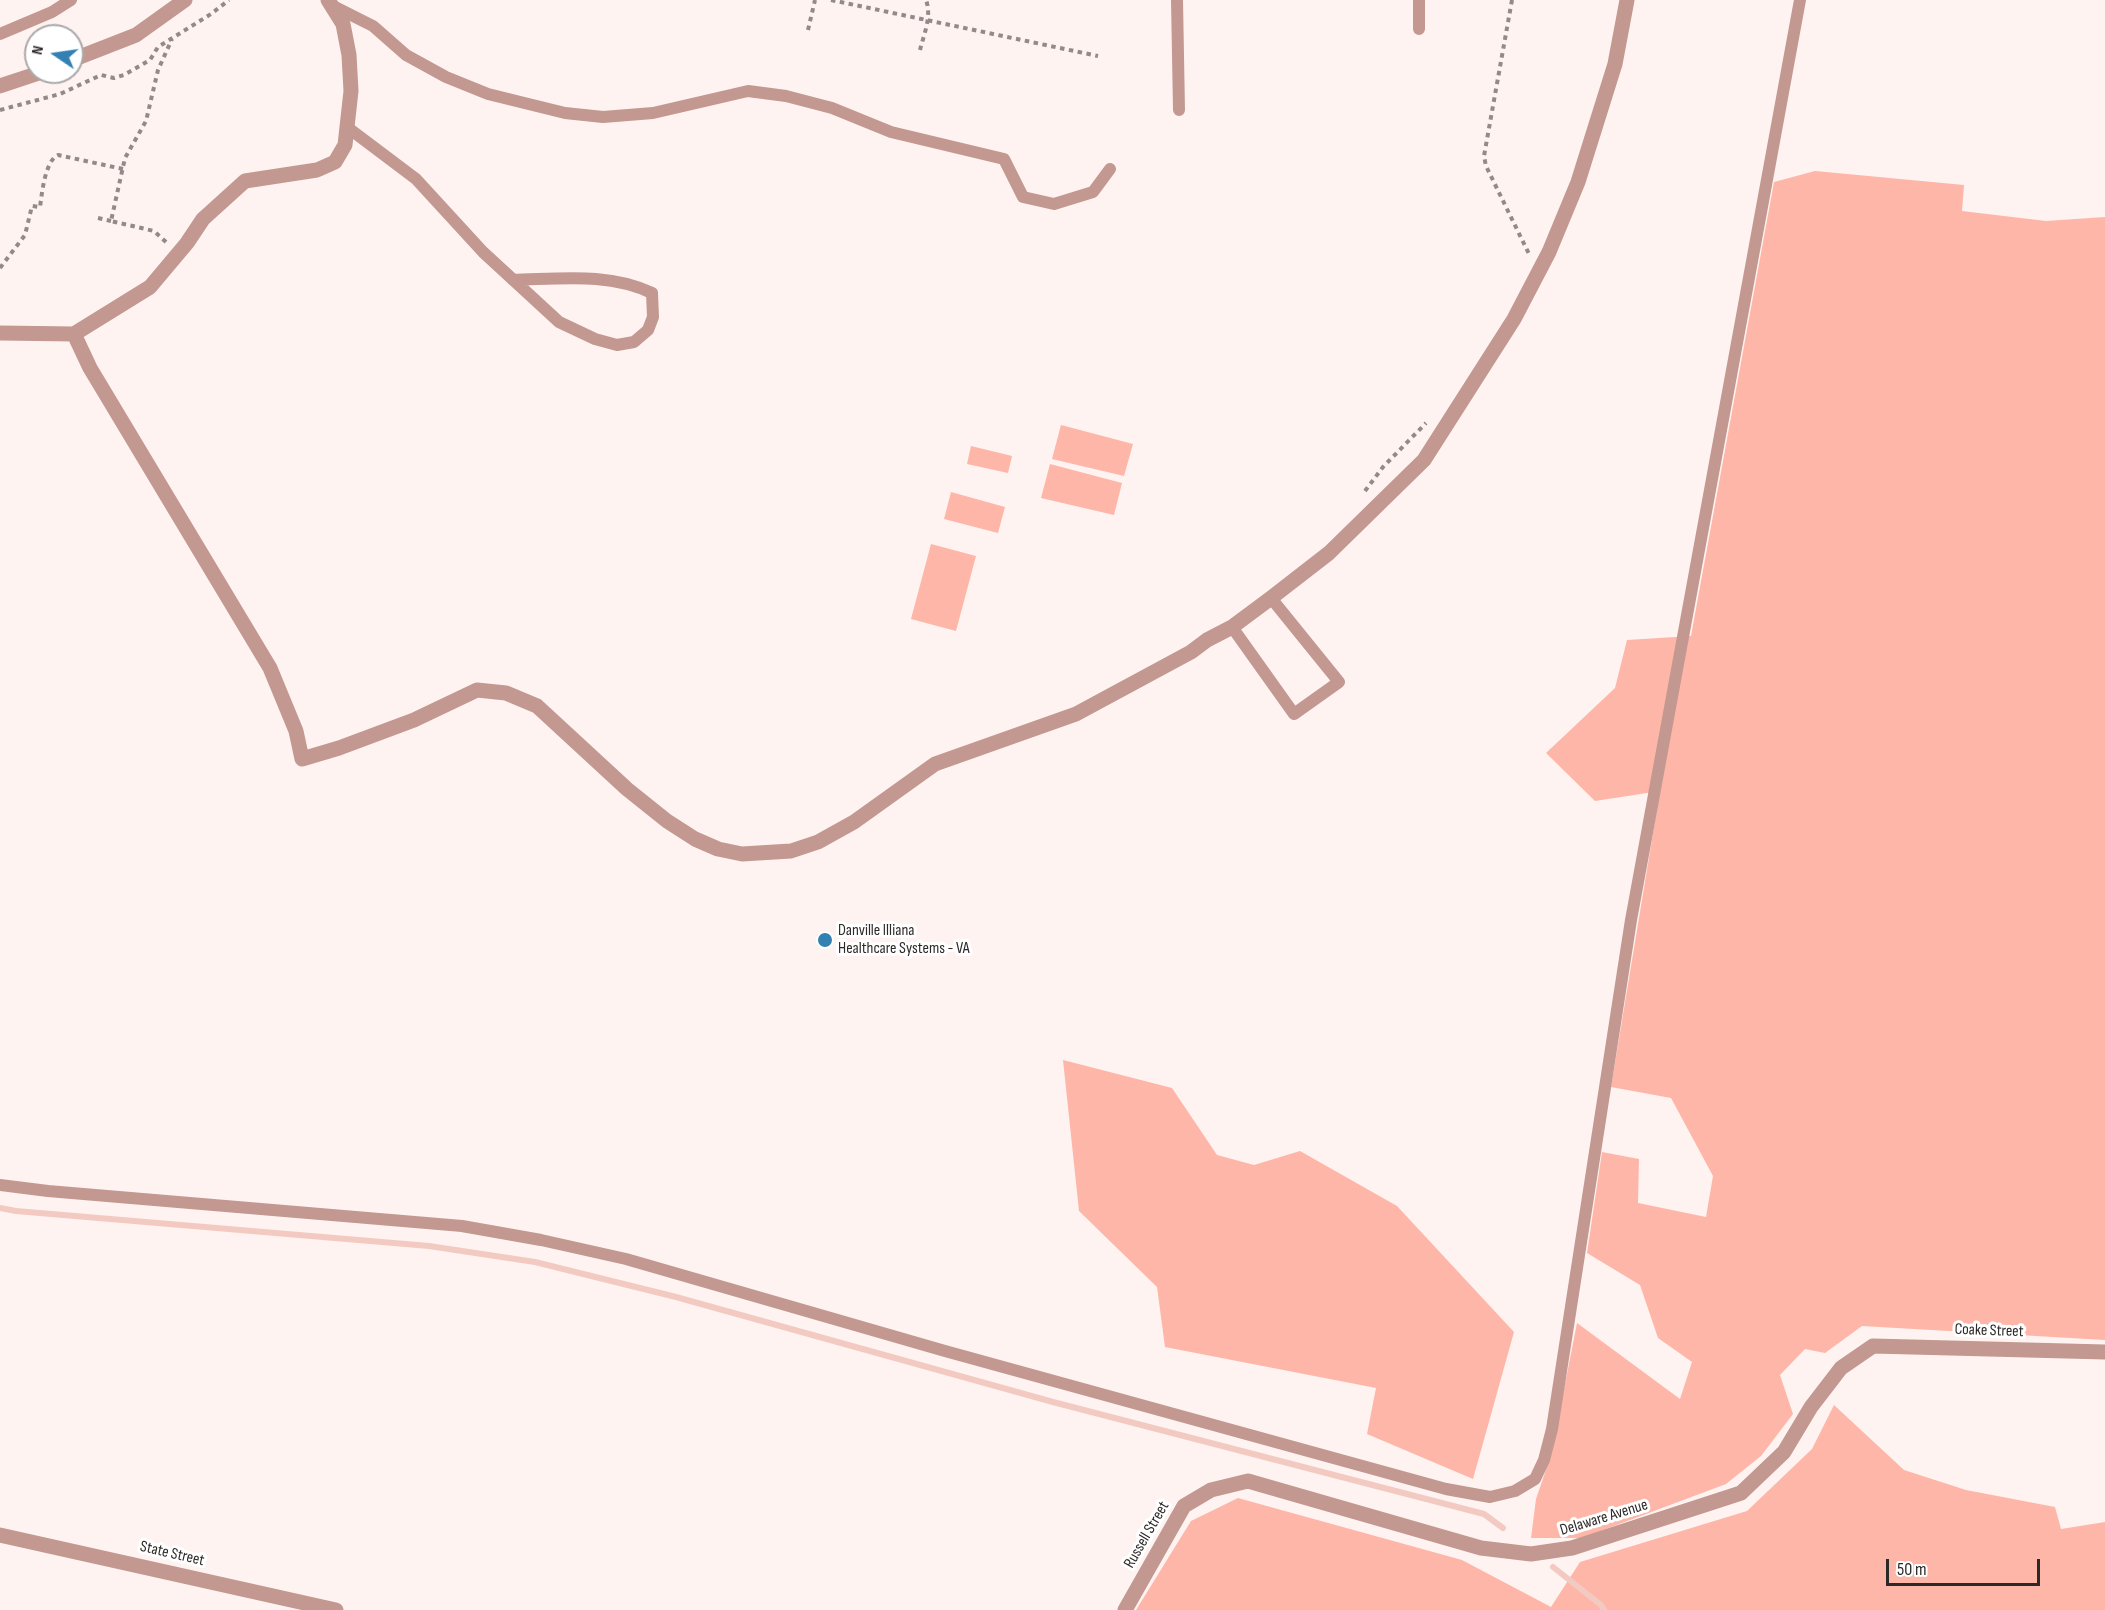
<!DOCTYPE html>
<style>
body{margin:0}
#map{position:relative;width:2105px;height:1610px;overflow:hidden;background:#fef3f1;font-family:"Sofia Sans Condensed",sans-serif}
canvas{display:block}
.north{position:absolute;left:24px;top:24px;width:60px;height:60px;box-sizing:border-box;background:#fff;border:2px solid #aba9a9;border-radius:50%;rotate:283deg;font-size:16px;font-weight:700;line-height:24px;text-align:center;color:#2d2928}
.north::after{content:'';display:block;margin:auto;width:21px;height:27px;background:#3381b3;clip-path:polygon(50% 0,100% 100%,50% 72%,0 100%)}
.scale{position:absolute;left:1886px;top:1559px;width:154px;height:27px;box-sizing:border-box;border:3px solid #2d2928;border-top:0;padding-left:8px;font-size:18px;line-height:21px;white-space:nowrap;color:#2d2928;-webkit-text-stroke:4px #fff;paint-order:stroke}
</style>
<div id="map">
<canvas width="2105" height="1610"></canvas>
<div class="north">N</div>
<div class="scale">50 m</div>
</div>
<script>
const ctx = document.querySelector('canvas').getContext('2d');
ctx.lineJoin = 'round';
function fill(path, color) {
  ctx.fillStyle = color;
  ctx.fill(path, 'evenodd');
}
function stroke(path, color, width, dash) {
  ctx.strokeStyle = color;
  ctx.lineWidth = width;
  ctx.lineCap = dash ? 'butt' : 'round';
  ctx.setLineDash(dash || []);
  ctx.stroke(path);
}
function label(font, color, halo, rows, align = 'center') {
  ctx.font = font + ' "Sofia Sans Condensed",sans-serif';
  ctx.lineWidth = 6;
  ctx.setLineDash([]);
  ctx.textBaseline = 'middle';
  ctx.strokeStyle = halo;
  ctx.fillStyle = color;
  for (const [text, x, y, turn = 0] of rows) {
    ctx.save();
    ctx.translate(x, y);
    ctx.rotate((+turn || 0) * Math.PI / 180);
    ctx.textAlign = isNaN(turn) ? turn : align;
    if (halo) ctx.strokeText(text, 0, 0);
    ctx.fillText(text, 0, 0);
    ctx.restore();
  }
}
fill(new Path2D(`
 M1815,171L1964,185L1962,211L2046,221L2105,217V1340L1862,1326L1825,1353L1805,1349L1780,1375L1793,1414L1761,1456L1726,1484L1582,1538H1531L1536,1499L1551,1455L1577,1323L1680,1399L1692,1362L1658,1338L1640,1285L1587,1253L1602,1152L1639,1159L1638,1203L1706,1217L1713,1176L1671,1098L1611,1087L1660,791L1595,801L1546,753L1615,688L1627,640L1691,636L1774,182Z
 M1061,425L1133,444L1124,476L1052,459Z
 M971,446L1012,456L1008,473L967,464Z
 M1050,464L1122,483L1114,515L1041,498Z
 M951,492L1005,507L998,533L944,519Z
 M931,544L976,556L956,631L911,619Z
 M1063,1060L1172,1088L1217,1155L1254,1165L1300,1151L1397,1206L1514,1332L1473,1479L1367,1434L1376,1388L1165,1347L1157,1287L1079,1211Z
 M1834,1405L1904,1470L1966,1490L2055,1507L2061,1529L2105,1522V1610H1136L1191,1521L1238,1498L1462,1560L1551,1607L1580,1562L1747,1511L1812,1449Z`), '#feb6a8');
stroke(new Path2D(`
 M0,1208L16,1211L429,1246L535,1262L676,1297L1053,1402L1484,1514L1503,1528
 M1553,1567L1601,1605L1604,1610`), '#f2cac2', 6);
stroke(new Path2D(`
 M831,0L1098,56
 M1512,0L1484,156L1486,166L1529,254
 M808,30L815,0
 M920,50C924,34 932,16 926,0
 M0,110L60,94L101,75L114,78L124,75L150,60L158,47L211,14L229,0
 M98,218L111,221
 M166,242L154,231L111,221L125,158L146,121L158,70L172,39
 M0,268L25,235L32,206L40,207C42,193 45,161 58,155L123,169
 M1365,491L1383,467L1426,423`), '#918a88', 4, [4.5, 4.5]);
stroke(new Path2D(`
 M1177,0L1179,110
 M1419,0V29
 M331,5L373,26L406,55L446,77L488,94L565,113L603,117L653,113L748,91L786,96L832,108L891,132L1004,159L1023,197L1054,204L1093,192L1110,169
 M0,34L52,12L71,0
 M347,127L416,179L483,252L559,322L595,339L617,345L634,342L648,330L653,317L652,293C609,272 559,279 513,280
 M1232,627L1294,714L1339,682L1271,598
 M0,1185L48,1191L462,1226L541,1240L626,1259L945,1351L1446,1489L1490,1497L1515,1491L1535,1479L1544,1460L1552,1429L1631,920L1800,0`), '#c29890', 12);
stroke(new Path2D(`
 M72,60L136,35L185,0
 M0,86L42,72
 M0,333L74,334L150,287L187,243L203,219L245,181L317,170L335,162L345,145L351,91L349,55L343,24L328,0
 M74,334L90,368L270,668L296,731L302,759L339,748L414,720L477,690L506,693L537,706L627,789L667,821L695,839L718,849L742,854L791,851L818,842L854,822L935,764L1076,714L1191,652L1207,640L1232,627L1271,598L1329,553L1424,460L1514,319L1549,252L1578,182L1615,64L1627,0
 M0,1535L336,1610
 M1125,1610L1184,1506L1211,1490L1248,1481L1481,1548L1531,1554L1572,1548L1741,1493L1784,1452L1811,1407L1841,1368L1873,1346L2105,1352`), '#c29890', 15);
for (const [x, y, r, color] of [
 [825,940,8,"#3381b3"]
]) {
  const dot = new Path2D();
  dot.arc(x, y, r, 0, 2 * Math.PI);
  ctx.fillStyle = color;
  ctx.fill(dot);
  stroke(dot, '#fff', 2);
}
label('16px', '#2d2928', '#fff', [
 ["Danville Illiana",838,931],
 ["Healthcare Systems - VA",838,949]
], 'left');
label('16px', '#2d2928', '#fff', [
 ["Coake Street",1989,1331,2],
 ["Delaware Avenue",1604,1518,-17],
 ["Russell Street",1147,1535,-60],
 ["State Street",172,1554,13]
]);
</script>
